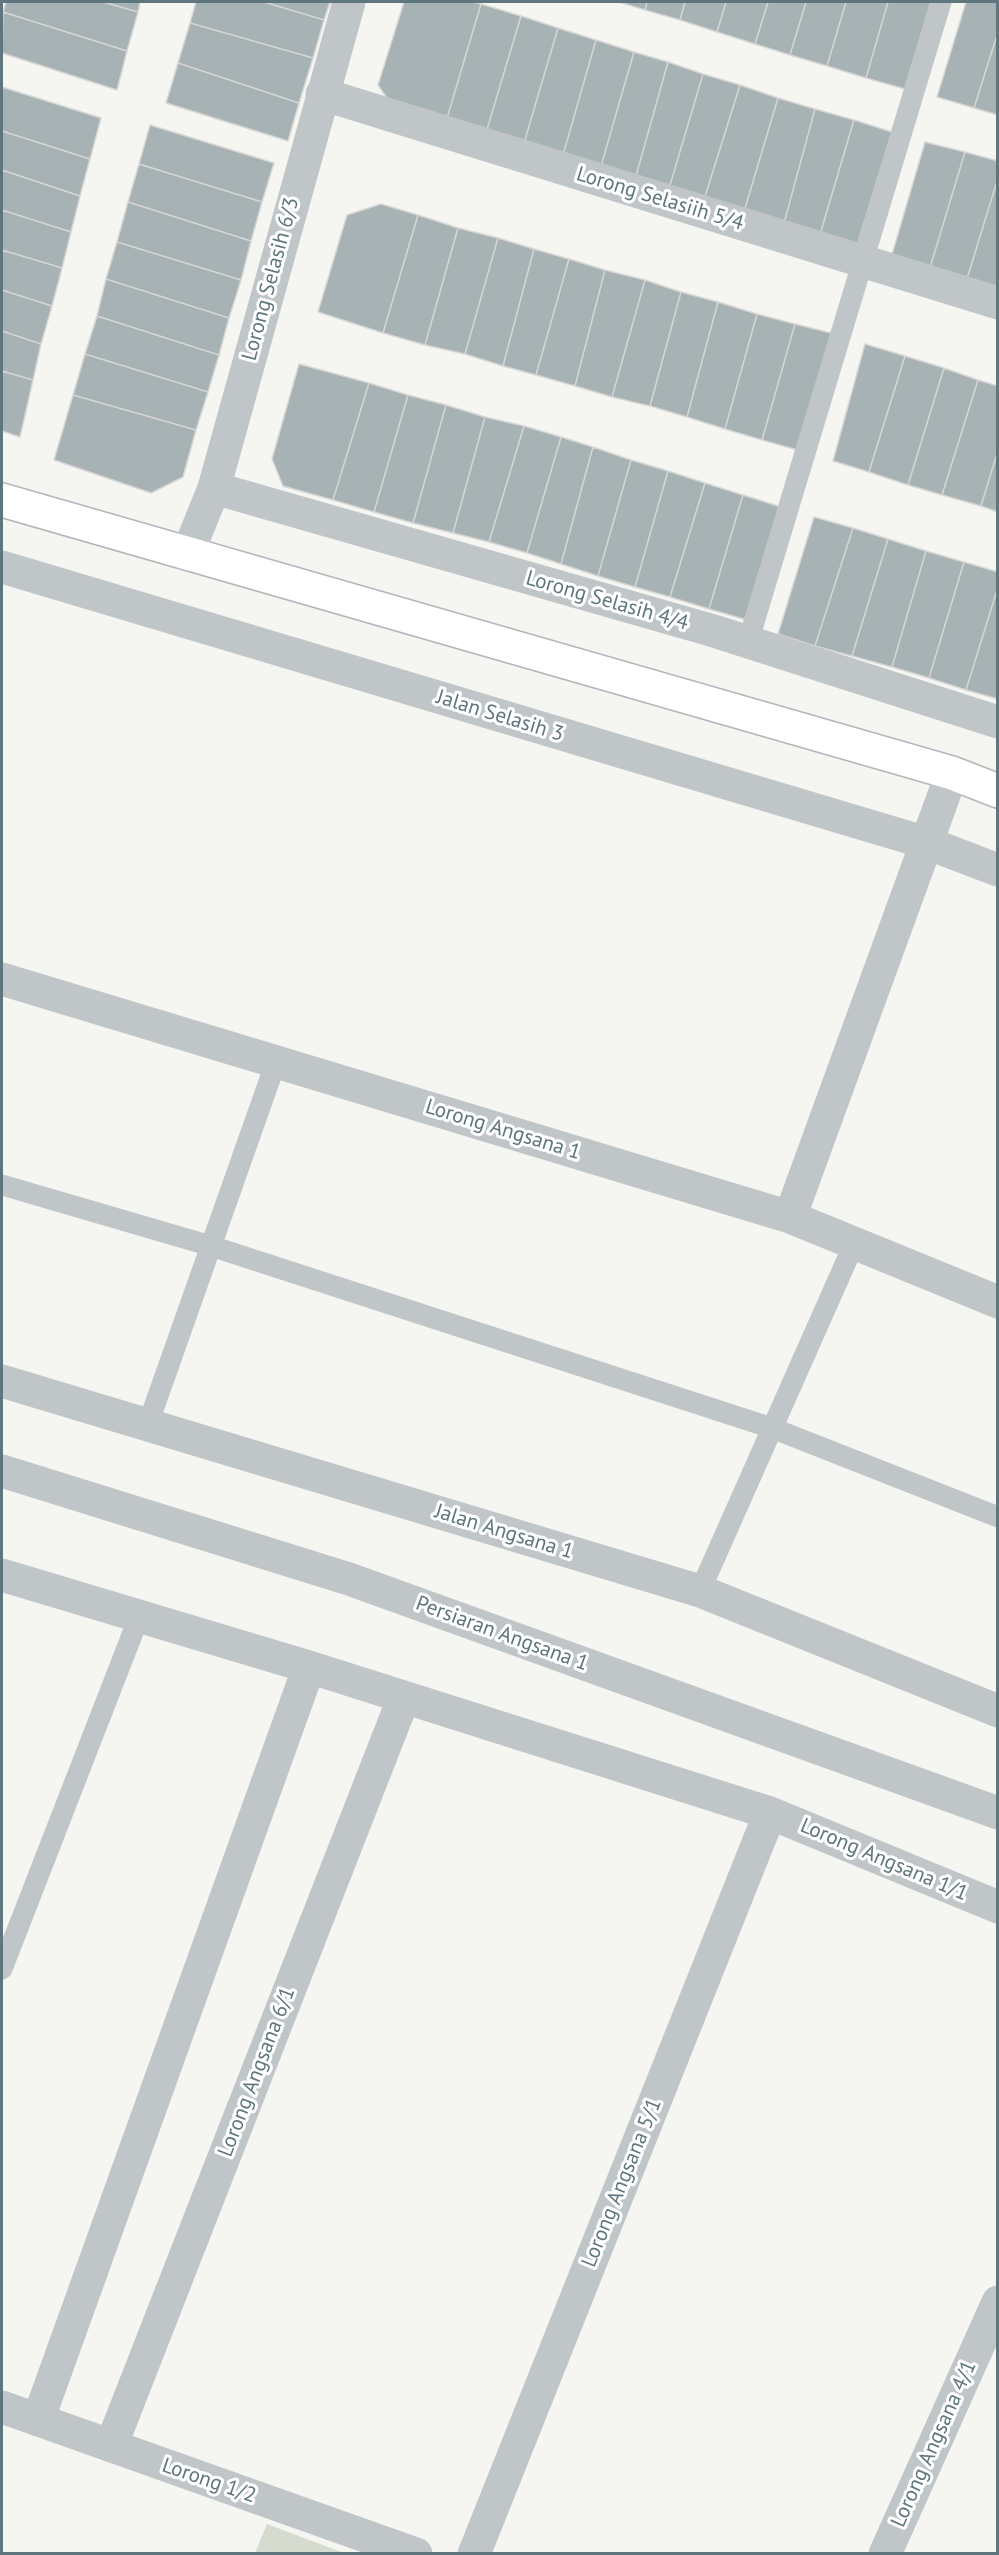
<!DOCTYPE html>
<style>
body{margin:0}
#map{position:relative;width:999px;height:2555px;overflow:hidden;background:#f5f5f1;font-family:"PT Sans",sans-serif}
canvas{display:block}
.frame{position:absolute;inset:0;border:3px solid #5f767e;pointer-events:none}
</style>
<div id="map">
<canvas width="999" height="2555"></canvas>
<div class="frame"></div>
</div>
<script>
const ctx = document.querySelector('canvas').getContext('2d');
ctx.lineJoin = 'round';
function fill(path, color) {
  ctx.fillStyle = color;
  ctx.fill(path, 'evenodd');
}
function stroke(path, color, width, dash) {
  ctx.strokeStyle = color;
  ctx.lineWidth = width;
  ctx.lineCap = dash ? 'butt' : 'round';
  ctx.setLineDash(dash || []);
  ctx.stroke(path);
}
function label(font, color, halo, rows, align = 'center') {
  ctx.font = font + ' "PT Sans",sans-serif';
  ctx.lineWidth = 6;
  ctx.setLineDash([]);
  ctx.textBaseline = 'middle';
  ctx.strokeStyle = halo;
  ctx.fillStyle = color;
  for (const [text, x, y, turn = 0] of rows) {
    ctx.save();
    ctx.translate(x, y);
    ctx.rotate((+turn || 0) * Math.PI / 180);
    ctx.textAlign = isNaN(turn) ? turn : align;
    if (halo) ctx.strokeText(text, 0, 0);
    ctx.fillText(text, 0, 0);
    ctx.restore();
  }
}
fill(new Path2D(`
 M267,2524L344,2553H255Z`), '#d6dbd0');
const building = new Path2D(`
 M6,2H103L138,12L127,51L3,12Z
 M103,2H140L138,12Z
 M196,2H264L324,20L313,58L190,23Z
 M264,2H330L324,20Z
 M404,2H473L481,4L445,125L396,111L378,85Z
 M619,2H647L645,10Z
 M647,2H685L680,20L645,10Z
 M685,2H726L717,32L680,20Z
 M726,2H768L755,44L717,32Z
 M768,2H806L790,55L755,44Z
 M806,2H846L827,66L790,55Z
 M846,2H888L866,78L827,66Z
 M888,2H931L905,89L866,78Z
 M966,2H998V32L974,108L937,97Z
 M481,4L521,16L485,136L445,125Z
 M3,12L127,51L117,90L2,53Z
 M521,16L558,28L522,150L485,136Z
 M190,23L313,58L299,103L178,63Z
 M558,28L596,40L561,162L522,150Z
 M998,32V115L974,108Z
 M596,40L634,52L599,173L561,162Z
 M634,52L668,62L634,183L599,173Z
 M668,62L703,74L668,192L634,183Z
 M178,63L299,103L288,141L166,103Z
 M703,74L740,85L703,203L668,192Z
 M740,85L778,98L743,215L703,203Z
 M2,87L101,118L90,159L2,131Z
 M778,98L815,109L783,227L743,215Z
 M815,109L854,120L819,238L783,227Z
 M854,120L892,132L856,249L819,238Z
 M150,125L274,163L262,202L139,164Z
 M2,131L90,159L80,196L2,170Z
 M925,142L965,152L929,271L891,258Z
 M965,152L998,161V178L966,282L929,271Z
 M139,164L262,202L251,241L128,202Z
 M2,170L80,196L71,232L2,210Z
 M998,178V291L966,282Z
 M128,202L251,241L241,280L117,242Z
 M381,204L418,215L383,333L318,312L347,215Z
 M2,210L71,232L62,268L2,250Z
 M418,215L458,228L425,345L383,333Z
 M458,228L498,238L465,354L425,345Z
 M498,238L534,249L503,366L465,354Z
 M117,242L241,280L229,318L106,279Z
 M534,249L569,259L536,375L503,366Z
 M2,250L62,268L52,306L2,290Z
 M569,259L605,270L575,386L536,375Z
 M605,270L645,280L612,397L575,386Z
 M106,279L229,318L219,355L97,316Z
 M645,280L681,292L650,406L612,397Z
 M2,290L52,306L41,344L2,331Z
 M681,292L718,302L687,417L650,406Z
 M718,302L757,314L725,429L687,417Z
 M757,314L795,324L762,440L725,429Z
 M97,316L219,355L208,392L85,354Z
 M795,324L835,334L801,451L762,440Z
 M2,331L41,344L33,380L2,371Z
 M865,344L905,356L869,472L833,461Z
 M85,354L208,392L196,430L73,395Z
 M905,356L944,368L908,485L869,472Z
 M299,364L369,383L333,500L283,486L272,459Z
 M944,368L978,380L942,495L908,485Z
 M2,371L33,380L20,437L2,431Z
 M978,380L998,386V450L981,506L942,495Z
 M369,383L408,395L374,512L333,500Z
 M73,395L196,430L183,477L151,493L54,460Z
 M408,395L446,405L413,523L374,512Z
 M446,405L485,417L453,533L413,523Z
 M485,417L524,426L489,542L453,533Z
 M524,426L561,437L527,553L489,542Z
 M561,437L593,447L561,564L527,553Z
 M593,447L631,460L598,576L561,564Z
 M998,450V512L981,506Z
 M631,460L668,471L635,587L598,576Z
 M668,471L705,483L670,597L635,587Z
 M705,483L743,495L709,609L670,597Z
 M743,495L781,507L747,620L709,609Z
 M814,517L853,528L815,646L778,634Z
 M853,528L888,539L852,656L815,646Z
 M888,539L926,551L892,667L852,656Z
 M926,551L964,562L929,678L892,667Z
 M964,562L998,572V587L966,690L929,678Z
 M998,587V699L966,690Z`);
fill(building, '#a7b2b5');
stroke(building, '#d7d6d4', 1.5);
const secondary = new Path2D(`
 M2,500L952,773L998,791`);
stroke(secondary, '#b0b8bb', 36);
stroke(new Path2D(`
 M748,642L941,2
 M2,1185L211,1246L772,1428L998,1517
 M148,1424L276,1062
 M700,1591L854,1244
 M2,1969L139,1617`), '#c0c5c8', 21);
stroke(new Path2D(`
 M322,94L998,303
 M214,488L714,631L998,722
 M187,555L214,488L349,2
 M2,567L927,843L998,870
 M2,979L790,1217L998,1302
 M790,1217L952,773
 M2,1381L700,1591L998,1711
 M2,1471L349,1579L998,1813
 M2,1575L309,1667L770,1813L998,1907
 M2,2407L416,2554
 M38,2420L309,1667
 M111,2446L404,1697
 M474,2554L770,1813
 M885,2554L998,2302`), '#c0c5c8', 33);
stroke(secondary, '#fff', 33);
label('21px', '#5f767e', '#fff', [
 ["Lorong Selasiih 5/4",660,199,17],
 ["Lorong Selasih 6/3",271,279,-75],
 ["Lorong Selasih 4/4",607,601,16],
 ["Jalan Selasih 3",500,716,17],
 ["Lorong Angsana 1",503,1130,17],
 ["Jalan Angsana 1",504,1532,17],
 ["Persiaran Angsana 1",502,1634,20],
 ["Lorong Angsana 1/1",884,1860,23],
 ["Lorong Angsana 6/1",257,2072,-69],
 ["Lorong Angsana 5/1",622,2183,-68],
 ["Lorong Angsana 4/1",934,2444,-66],
 ["Lorong 1/2",209,2481,19]
]);
</script>
